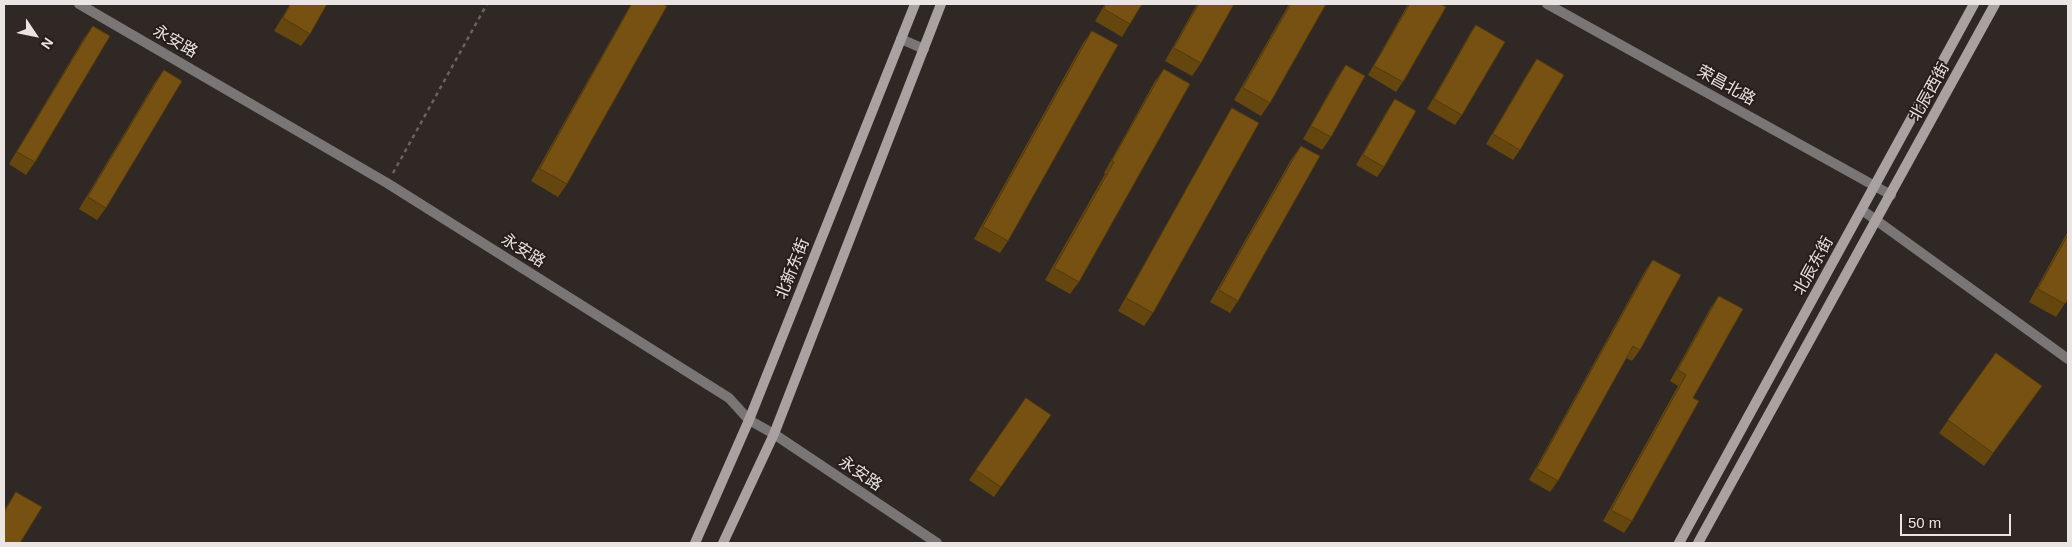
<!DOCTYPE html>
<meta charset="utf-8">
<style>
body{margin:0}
#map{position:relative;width:2072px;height:547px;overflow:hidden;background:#2f2824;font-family:Arial,sans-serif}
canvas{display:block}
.frame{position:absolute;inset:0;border:5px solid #eae5e3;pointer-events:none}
.north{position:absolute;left:10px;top:10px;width:50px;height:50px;-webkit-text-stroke:4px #251e1a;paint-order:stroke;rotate:124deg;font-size:14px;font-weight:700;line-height:20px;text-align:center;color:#eae5e3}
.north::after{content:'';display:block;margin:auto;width:18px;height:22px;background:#eae5e3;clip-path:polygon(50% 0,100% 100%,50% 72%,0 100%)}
.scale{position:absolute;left:1900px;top:514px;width:111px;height:22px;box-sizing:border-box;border:2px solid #eae5e3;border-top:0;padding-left:6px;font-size:15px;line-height:18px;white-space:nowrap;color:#eae5e3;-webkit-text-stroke:4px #251e1a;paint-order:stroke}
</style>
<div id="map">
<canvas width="2072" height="547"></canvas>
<div class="frame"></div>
<div class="north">N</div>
<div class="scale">50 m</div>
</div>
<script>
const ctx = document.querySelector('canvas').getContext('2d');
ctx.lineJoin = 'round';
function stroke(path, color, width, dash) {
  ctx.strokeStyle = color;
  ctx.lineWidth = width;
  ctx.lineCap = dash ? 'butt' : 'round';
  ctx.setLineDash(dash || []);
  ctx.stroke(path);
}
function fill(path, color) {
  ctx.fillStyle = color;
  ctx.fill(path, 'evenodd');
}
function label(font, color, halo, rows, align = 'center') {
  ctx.font = font + ' Arial,"Noto Sans SC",sans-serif';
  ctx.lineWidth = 4;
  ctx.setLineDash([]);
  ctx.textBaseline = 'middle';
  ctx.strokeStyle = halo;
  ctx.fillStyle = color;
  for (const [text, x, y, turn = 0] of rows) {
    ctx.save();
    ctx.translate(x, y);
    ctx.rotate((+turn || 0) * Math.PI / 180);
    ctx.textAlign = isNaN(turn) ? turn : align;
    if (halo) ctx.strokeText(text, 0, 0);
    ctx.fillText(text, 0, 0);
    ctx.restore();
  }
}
stroke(new Path2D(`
 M393,173L487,4`), '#696360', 2.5, [4, 4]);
stroke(new Path2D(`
 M79,4L387,183L729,398L749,420L774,434L937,543
 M1547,4L1891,195
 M901,39L924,49
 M1862,210L2068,359`), '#7b7676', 10);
stroke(new Path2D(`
 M695,543L749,420L915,4
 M723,543L774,434L941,4
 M1679,543L1974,4
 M1698,543L1995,4`), '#aaa2a1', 10);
fill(new Path2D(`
 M290,4H327L310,34L301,46L274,31Z
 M631,4H662L567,184L558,197L531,181Z
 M1105,4H1142L1130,24L1122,37L1095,21Z
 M1197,4H1234L1201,63L1192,76L1165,61Z
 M1289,4H1326L1270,103L1261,116L1234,100Z
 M1408,4H1440L1403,82L1396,92L1368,75Z
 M1476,25L1462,115L1455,125L1427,109L1469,35Z
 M93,26L35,162L26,175L9,164L84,38Z
 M1092,31L1008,241L1000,253L974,239L1083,43Z
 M1537,59L1520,150L1513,160L1486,144L1530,69Z
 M1346,65L1331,137L1322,150L1303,139L1337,78Z
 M1164,69L1079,282L1070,294L1045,280L1105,174L1104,173L1155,81Z
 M164,70L106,208L97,220L79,209L155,82Z
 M1395,99L1384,167L1377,177L1356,165L1388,109Z
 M1232,108L1153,313L1144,326L1118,311L1224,121Z
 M1301,146L1238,301L1230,313L1210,302L1292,158Z
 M2068,231V299L2056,317L2029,302Z
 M1653,260L1640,350L1632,361L1626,358L1558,481L1550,492L1529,480L1645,271Z
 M1719,296L1693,398L1632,521L1624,533L1603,521L1678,386L1670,381L1711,307Z
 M1996,353L2042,386L1984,466L1939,433Z
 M1026,398L1051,415L994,497L969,480Z
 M16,492L4,543V510Z`), '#65460f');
const building = new Path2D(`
 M291,4H327L310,34L283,18Z
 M632,4H662L667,6L567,184L540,169Z
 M1106,4H1142L1130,24L1104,9Z
 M1199,4H1234L1201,63L1174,48Z
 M1291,4H1326L1270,103L1243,88Z
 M1410,4H1440L1446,7L1403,82L1374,66Z
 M1476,25L1505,42L1462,115L1434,99Z
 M93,26L110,36L35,162L17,152Z
 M1092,31L1118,45L1008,241L983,227Z
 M1537,59L1564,75L1520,150L1493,134Z
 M1346,65L1365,76L1331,137L1311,126Z
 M1164,69L1190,84L1079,282L1054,268L1114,162L1112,161Z
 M164,70L182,81L106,208L88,197Z
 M1395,99L1416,111L1384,167L1363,155Z
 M1232,108L1259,123L1153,313L1126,298Z
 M1301,146L1320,156L1238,301L1219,290Z
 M2068,235V299L2065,304L2038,289Z
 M1653,260L1681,275L1640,350L1633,346L1558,481L1537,469Z
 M1719,296L1743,309L1693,398L1699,401L1632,521L1611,510L1686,375L1678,370Z
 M1996,353L2042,386L1993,453L1948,420Z
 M1026,398L1051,415L1001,487L976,470Z
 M16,492L42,507L20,543H4V513Z`);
fill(building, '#765111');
stroke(building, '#53390c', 1);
label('16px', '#eae5e3', '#251e1a', [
 ["永安路",175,42,30],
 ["荣昌北路",1726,86,29],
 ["北辰西街",1930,92,-61],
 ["永安路",523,251,32],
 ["北辰东街",1814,266,-61],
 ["北新东街",793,269,-68],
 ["永安路",860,474,34]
]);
</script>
